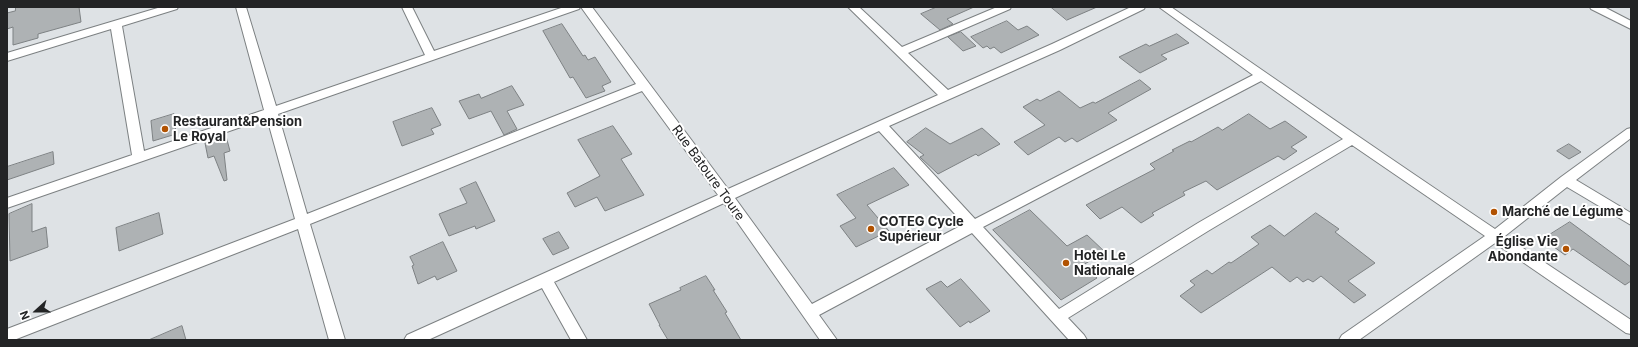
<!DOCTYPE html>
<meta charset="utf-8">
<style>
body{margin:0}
#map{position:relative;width:1638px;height:347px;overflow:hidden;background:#dee2e5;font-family:Inter,sans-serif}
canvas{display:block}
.frame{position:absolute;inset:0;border:8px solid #232425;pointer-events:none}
.north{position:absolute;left:16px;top:291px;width:40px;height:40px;-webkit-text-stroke:3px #fff;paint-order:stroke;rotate:249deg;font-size:11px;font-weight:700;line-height:16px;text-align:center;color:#232425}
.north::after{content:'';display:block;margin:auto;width:14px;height:18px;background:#232425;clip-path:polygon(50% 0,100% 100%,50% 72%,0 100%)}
</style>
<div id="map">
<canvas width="1638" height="347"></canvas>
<div class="frame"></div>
<div class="north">N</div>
</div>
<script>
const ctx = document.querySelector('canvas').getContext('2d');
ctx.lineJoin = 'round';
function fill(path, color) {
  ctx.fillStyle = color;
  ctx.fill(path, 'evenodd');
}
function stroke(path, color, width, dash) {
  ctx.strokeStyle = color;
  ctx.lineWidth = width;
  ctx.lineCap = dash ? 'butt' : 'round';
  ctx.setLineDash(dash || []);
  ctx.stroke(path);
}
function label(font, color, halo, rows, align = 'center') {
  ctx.font = font + ' Inter,sans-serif';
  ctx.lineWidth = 4;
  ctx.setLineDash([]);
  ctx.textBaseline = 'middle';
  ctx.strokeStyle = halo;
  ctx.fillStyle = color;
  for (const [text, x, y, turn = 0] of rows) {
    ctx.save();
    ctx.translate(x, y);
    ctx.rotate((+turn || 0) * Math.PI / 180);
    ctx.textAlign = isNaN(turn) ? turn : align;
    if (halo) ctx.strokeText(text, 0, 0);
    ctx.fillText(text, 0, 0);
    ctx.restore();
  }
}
const building = new Path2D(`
 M16,7H79L81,22L38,34V38L13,45V27L7,29V13L15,11Z
 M937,7H974L947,19L953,24L940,30L921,14Z
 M1051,7H1097L1067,20Z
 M1007,21L1018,30L1027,26L1039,35L1001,53L994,47L990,49L987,46L983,48L971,37Z
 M562,24L583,56L585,55L588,60L595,57L611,82L602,86L605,91L586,98L573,77L570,78L543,31Z
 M961,32L976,46L963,51L948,37Z
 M1177,34L1189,43L1161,55L1167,59L1140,73L1119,57L1146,44L1149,46Z
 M1140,80L1151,89L1108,113L1117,120L1077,142L1072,138L1065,142L1059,137L1028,155L1014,142L1045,125L1023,107L1037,99L1040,101L1059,91L1080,108L1093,102L1095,103Z
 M512,86L524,105L507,111L517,129L504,135L491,111L469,119L459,101L479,94L481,98Z
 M432,108L441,125L431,129L434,134L402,146L393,122Z
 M174,114L176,134L153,141L151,121Z
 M1249,114L1270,129L1285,121L1307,137L1291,147L1297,151L1284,160L1278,156L1217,190L1206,181L1183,192L1185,195L1152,213L1154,215L1141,223L1122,207L1100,219L1086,205L1155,169L1150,164L1174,151L1172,150L1190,141L1191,142L1218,127L1222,130Z
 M613,126L632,154L621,159L644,195L605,211L597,197L575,207L567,193L600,176L578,140Z
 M926,128L950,144L982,128L1000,144L978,156L976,154L938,174L920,157L924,155L907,142Z
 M226,136L230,151L224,153L227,180L224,181L214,156L208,158L205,143Z
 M1569,144L1581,152L1569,159L1557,151Z
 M53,152L54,164L7,180V167Z
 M894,168L909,185L867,205L889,231L856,247L840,226L856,218L837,195Z
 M476,182L495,221L476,229L475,226L449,236L439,214L467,203L460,189Z
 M32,204V232L46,227L48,247L10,261L9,214Z
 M1030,210L1067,246L1087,235L1105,252L1083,265L1097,278L1061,300L993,230Z
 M159,213L163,234L119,251L116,228Z
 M1316,213L1339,229L1335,232L1375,263L1348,281L1366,295L1354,303L1321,276L1313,282L1308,279L1303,282L1297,277L1290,282L1272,267L1201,313L1180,296L1195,285L1190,281L1207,270L1212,274L1229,262L1231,263L1259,244L1251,237L1270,225L1284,236Z
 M1570,222L1631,267V281L1625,285L1573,249L1565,255L1543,239Z
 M559,232L569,248L553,255L543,239Z
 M443,242L457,271L437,280L435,276L418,284L412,266L414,265L410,257Z
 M706,276L715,290H713L727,312L725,313L741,340H668L659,325H660L649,304L681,290L680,288Z
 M961,279L990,311L970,323L969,321L960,327L926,289L941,281L947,287Z
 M182,326L186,340H149Z`);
fill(building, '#aeb2b4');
stroke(building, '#7d8183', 1);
const minor = new Path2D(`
 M161,7H178L177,9L122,26L144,151L264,110L236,7H246L276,106L425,55L402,7H412L434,51L564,7H580L579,9L278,114L307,214L636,84L581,7H592L728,189L938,95L848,7H859L902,47L997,7H1011L1010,9L908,53L948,90L1052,44L1131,7H1145L1144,9L1060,50L889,126L975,219L1253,75L1159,7H1171C1279,82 1386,156 1495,229L1561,177L1627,129L1631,128V138L1576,180L1631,213V225L1567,187L1505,236L1631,320V334L1626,333L1495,243L1359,340H1339L1342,335L1485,236L1352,145L1208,231L1068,318L1084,335L1087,340H1069L972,233L819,315L837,340H820L724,203L554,282L587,340H571L542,288L428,340H404L407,335L718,195L642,91L310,224L345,340H329L298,229L14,340H7V329L295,219L267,118L7,208V198L132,155L111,29L7,61V53ZM1261,81L1343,139L1198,223L1059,309L983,227ZM879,131L964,224L812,304L735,198Z
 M1590,7H1604L1631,21V29L1591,9Z`);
stroke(minor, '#7c8082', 2);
fill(minor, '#fff');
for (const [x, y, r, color] of [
 [165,129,4,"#b15201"],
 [1494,212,4,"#b15201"],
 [871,229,4,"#b15201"],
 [1566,249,4,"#b15201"],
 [1066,263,4,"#b15201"]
]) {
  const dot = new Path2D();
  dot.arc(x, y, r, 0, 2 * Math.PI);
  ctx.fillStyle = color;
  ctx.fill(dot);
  stroke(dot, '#fff', 1.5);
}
label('bold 13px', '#232425', '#fff', [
 ["Restaurant&Pension",173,122],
 ["Le Royal",173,137],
 ["Marché de Légume",1502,212],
 ["COTEG Cycle",879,222],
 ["Supérieur",879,237],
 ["Église Vie",1558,242,"right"],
 ["Abondante",1558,257,"right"],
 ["Hotel Le",1074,256],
 ["Nationale",1074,271]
], 'left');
label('13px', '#232425', '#fff', [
 ["Rue Batoure Toure",708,173,54]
]);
</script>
